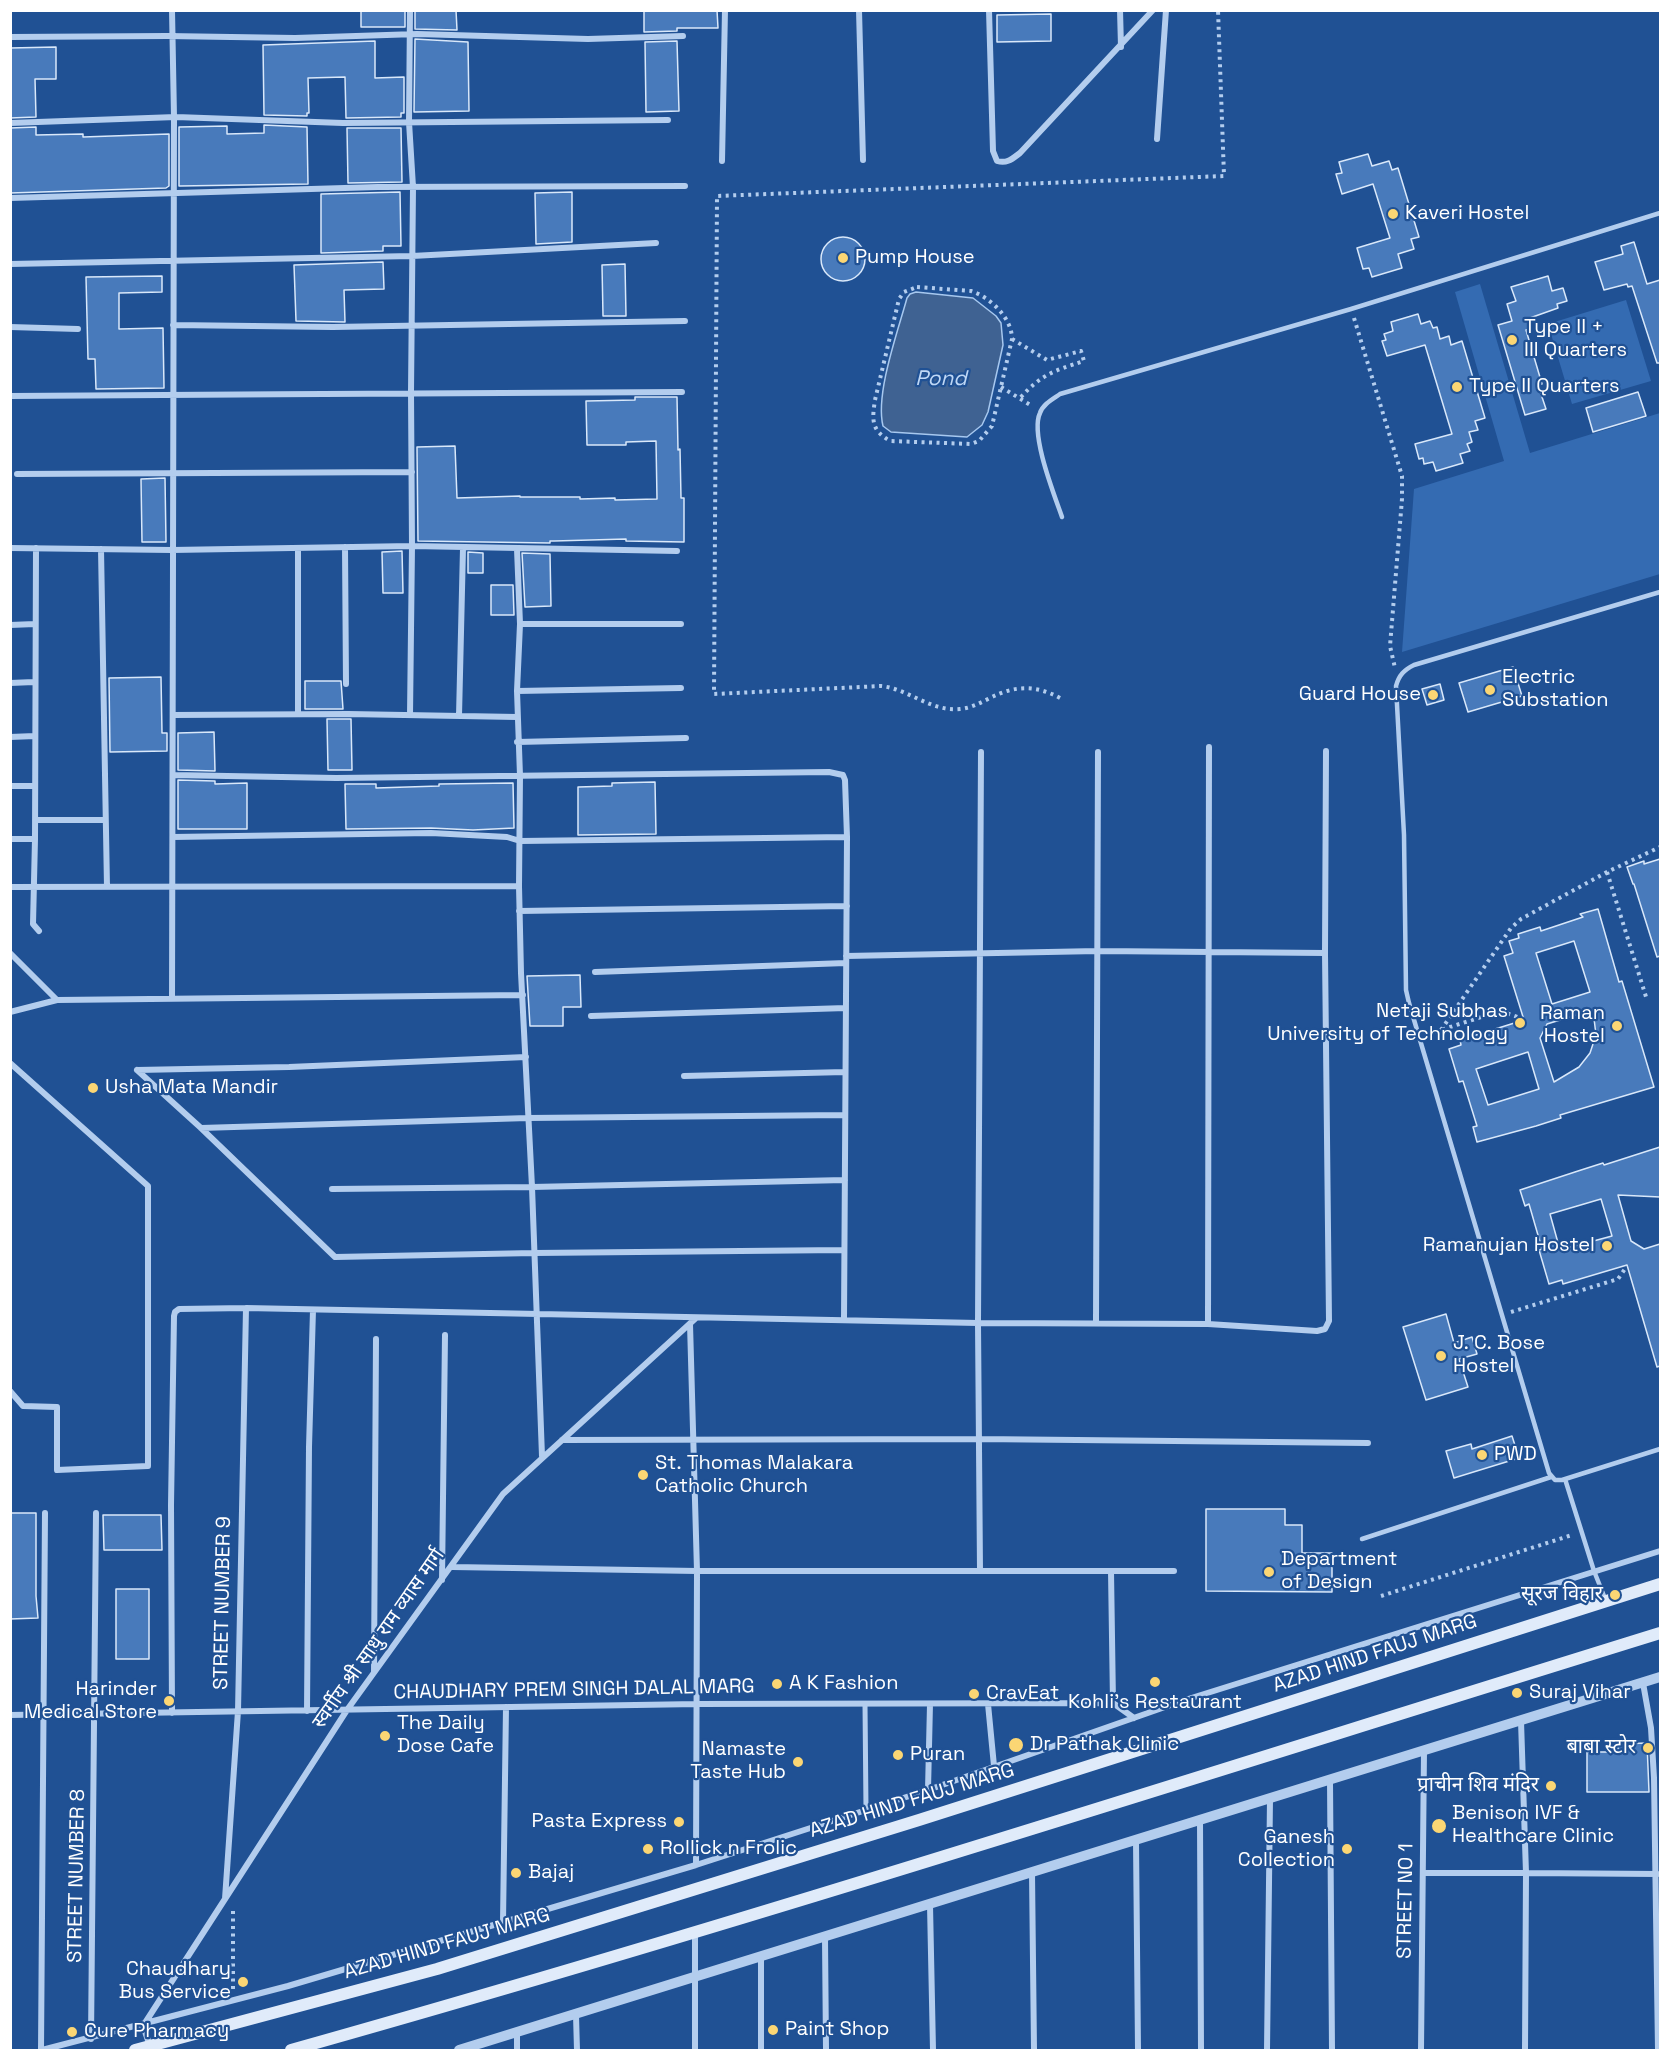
<!DOCTYPE html>
<meta charset="utf-8">
<style>
body{margin:0}
#map{position:relative;width:1671px;height:2061px;overflow:hidden;background:#205194;font-family:"Space Grotesk",sans-serif}
canvas{display:block}
.frame{position:absolute;inset:0;border:12px solid #fff;pointer-events:none}
</style>
<div id="map">
<canvas width="1671" height="2061"></canvas>
<div class="frame"></div>
</div>
<script>
const ctx = document.querySelector('canvas').getContext('2d');
ctx.lineJoin = 'round';
function fill(path, color) {
  ctx.fillStyle = color;
  ctx.fill(path, 'evenodd');
}
function stroke(path, color, width, dash) {
  ctx.strokeStyle = color;
  ctx.lineWidth = width;
  ctx.lineCap = dash ? 'butt' : 'round';
  ctx.setLineDash(dash || []);
  ctx.stroke(path);
}
function label(font, color, halo, rows, align = 'center') {
  ctx.font = font + ' "Space Grotesk","Noto Sans Devanagari",sans-serif';
  ctx.lineWidth = 4.5;
  ctx.setLineDash([]);
  ctx.textBaseline = 'middle';
  ctx.strokeStyle = halo;
  ctx.fillStyle = color;
  for (const [text, x, y, turn = 0] of rows) {
    ctx.save();
    ctx.translate(x, y);
    ctx.rotate((+turn || 0) * Math.PI / 180);
    ctx.textAlign = isNaN(turn) ? turn : align;
    if (halo) ctx.strokeText(text, 0, 0);
    ctx.fillText(text, 0, 0);
    ctx.restore();
  }
}
fill(new Path2D(`
 M1480,284L1530,453L1660,413V574L1402,652L1414,489L1504,461L1455,292Z
 M1626,300L1651,381L1572,404L1548,324Z`), '#346bb2');
const water = new Path2D(`
 M916,292L973,298L996,316L1001,323L1003,345L988,412L982,425L967,437L891,432L883,426C875,394 898,331 907,298L910,294Z`);
fill(water, '#3f6292');
stroke(water, '#a7c8ef', 1.5);
const building = new Path2D(`
 M361,10H405V27H361Z
 M415,10H456L457,30L415,29Z
 M644,10H717L718,28H677V31L644,32Z
 M1051,14V41L997,42V15Z
 M415,39L468,42L469,111L414,112Z
 M375,41V78L404,77V113H401V117L346,118L345,77L308,78L309,113H307V116L264,115L263,45Z
 M677,41L679,111L646,112L645,42Z
 M56,47V79H35L36,117L10,118V48Z
 M264,125L307,127L308,184L179,186V127L227,126V134L264,133Z
 M36,127V135L83,134V137L169,134V186L166,188L10,193V128Z
 M347,128H401L402,182L348,183Z
 M1368,154L1372,166L1389,161L1392,170L1398,168L1419,237L1411,239L1414,249L1398,254L1402,268L1372,277L1369,268L1363,269L1357,248L1390,238L1373,184L1342,194L1336,174L1342,173L1339,162Z
 M400,192L401,246H383V251L321,253V194Z
 M572,192V242L536,244L535,193Z
 M821 259a22 22 0 1 1 44 0a22 22 0 1 1-44 0Z
 M1634,242L1647,284L1660,280V363H1657L1632,286L1628,287L1627,284L1604,290L1595,262L1623,254L1621,246Z
 M383,262L384,289L344,290L345,322L296,321L294,265Z
 M625,264L626,316H603L602,265Z
 M162,276V292L119,293V329L163,328L164,388L96,389L95,359H88L86,277Z
 M1548,276L1552,291L1563,288L1567,301L1557,304L1558,308L1527,319L1530,329L1526,330L1542,384L1538,385L1546,409L1525,415L1498,325L1512,321L1507,304L1516,301L1511,287Z
 M1418,314L1421,324L1430,321L1433,328L1437,327L1440,339L1449,336L1451,345L1462,341L1485,418L1475,421L1478,430L1469,432L1472,442L1467,444L1470,451L1460,454L1463,463L1436,471L1433,462L1424,464L1423,458L1419,459L1415,444L1452,434L1425,345L1387,356L1382,341L1386,340L1384,334L1393,331L1391,322Z
 M1638,392L1646,416L1593,432L1586,408Z
 M635,397H677L678,450L680,449L681,498H684V542L626,541V539L554,541H550V543L418,541L417,447L455,446L457,498L520,496V497H580V499L615,498V500L657,499L656,441L626,442V445H587L586,401L635,400Z
 M165,478L166,542H142L141,479Z
 M402,551L403,593H383L382,552Z
 M468,552L483,553V573H468Z
 M522,553L550,554L551,606L525,607Z
 M491,585H513L514,615H491Z
 M1513,667L1522,696L1468,712L1459,683Z
 M161,677L162,733H167V751L110,752L109,678Z
 M305,681H341L343,709H305Z
 M1440,684L1444,700L1427,705L1422,689Z
 M327,719H351L352,770H328Z
 M214,732L215,771L178,770V733Z
 M178,780L215,781V784L247,783V829H178Z
 M655,782L656,834L578,835V787L612,786V783Z
 M513,783L514,828L473,830L431,828L346,829L345,784H376V788L439,786V784Z
 M1660,859V956L1657,957L1634,884H1633L1627,867L1644,861V864Z
 M1598,909L1619,982L1622,981L1654,1087L1560,1115L1561,1118L1536,1126L1477,1142L1473,1127L1477,1126L1463,1081L1459,1082L1449,1049L1461,1045L1460,1040L1524,1020L1504,956L1513,953L1509,941L1519,938L1518,934L1540,927L1541,931L1583,917L1580,914ZM1574,941L1590,992L1552,1004L1536,953ZM1593,1010L1596,1035L1590,1053L1579,1067L1554,1082L1540,1038L1547,1024ZM1528,1052L1539,1089L1488,1105L1476,1069Z
 M580,975L581,1007H563V1026H530L527,976Z
 M1660,1147V1197L1618,1195L1631,1241L1644,1249L1660,1244V1366L1657,1367L1627,1265L1563,1284L1562,1280L1549,1284L1539,1250L1542,1249L1529,1204L1525,1206L1520,1190L1578,1171L1603,1163L1604,1165ZM1601,1199L1612,1236L1560,1250L1550,1214Z
 M1446,1314L1454,1343L1472,1337L1477,1354L1459,1359L1468,1387L1426,1400L1403,1327Z
 M1512,1436L1519,1458L1454,1478L1446,1451L1471,1444L1472,1449Z
 M1206,1509H1285V1525H1302V1553H1332V1592L1206,1591Z
 M10,1513H36V1596L38,1618L10,1619Z
 M103,1515H161L162,1550H104Z
 M116,1589H149V1659H116Z
 M1647,1743L1649,1792H1587V1752H1618V1744Z`);
fill(building, '#487abb');
stroke(building, '#d9e8fa', 1.5);
stroke(new Path2D(`
 M917,287L971,291C990,297 1012,318 1012,339L992,426L979,441L971,444L890,441C871,430 872,420 875,400L899,299L904,292Z
 M1354,318L1402,476V499L1390,646L1395,668
 M1012,339L1047,360L1081,351L1084,361C1053,371 1042,374 1019,399
 M1001,387L1032,406
 M1060,698C1036,685 1015,685 990,698C980,703 971,708 960,709C931,712 909,689 881,686L714,694L717,196L1224,176L1218,10
 M1607,872L1647,1000
 M1441,1030L1511,928L1521,919L1607,872L1660,847
 M1428,1034L1491,1014L1506,1013L1523,1019
 M1511,1312L1618,1279L1627,1266
 M1381,1596L1572,1535
 M233,1989V1909`), '#b3cdee', 4, [3, 4.5]);
stroke(new Path2D(`
 M1062,517C1054,494 1030,434 1040,413C1043,404 1053,399 1060,394L1351,309L1660,213
 M1660,592L1414,665C1404,670 1399,675 1396,686L1404,835L1406,990L1409,1003L1549,1473L1555,1480H1562L1660,1449
 M1565,1479L1594,1571L1606,1601
 M1362,1539L1551,1477`), '#b3cdee', 4.5);
stroke(new Path2D(`
 M865,1704L866,1810`), '#b3cdee', 5);
stroke(new Path2D(`
 M172,10L174,117L172,998
 M410,10L409,122L413,187L411,392L412,546L410,715
 M859,10L863,160
 M989,10L993,151L997,161C1007,164 1012,159 1020,153L1153,10
 M1120,10L1121,47
 M10,37L167,36L295,38L417,34L588,39L683,36
 M10,123L176,117L343,123L668,120
 M1157,139L1166,10
 M722,161L725,10
 M10,198L378,187L685,186
 M10,264L412,256L656,243
 M173,325L333,327L685,321
 M10,327L78,329
 M10,396C234,395 458,392 682,392
 M17,474L412,472
 M345,547L346,684
 M10,548L172,550L412,546L677,551
 M36,548L35,839L33,924L39,931
 M298,548V714
 M101,549L107,887
 M517,549L520,624L517,691L520,776L519,886L521,973L532,1187L542,1456
 M520,624H681
 M10,625L35,624
 M10,683L34,682
 M517,691L681,688
 M173,715L348,714L517,717
 M459,716L463,548
 M10,737L35,736
 M517,742L686,738
 M173,775L336,778L829,772L843,775L845,780L847,837L844,1320
 M10,786H34
 M35,820H105
 M173,837L431,833L507,837L520,841L847,837
 M10,839H35
 M10,887L519,886
 M519,911L847,906
 M10,953L57,1000
 M846,956L1098,951L1325,953
 M595,972L846,963
 M10,1012L57,1000L523,995
 M591,1016L846,1008
 M10,1063L148,1186V1466L57,1470V1407L23,1406L10,1391
 M137,1070L201,1128L335,1257L534,1253L844,1250
 M137,1070L289,1067L526,1057
 M684,1076L845,1072
 M201,1128L528,1118L845,1115
 M332,1189L532,1187L845,1180
 M1096,1323L1098,752
 M690,1324L697,1571L696,1865
 M1208,1324L1209,747
 M562,1440L979,1439L1368,1443
 M452,1567L697,1571H1174
 M980,1571L978,1323L981,752
 M1111,1571L1113,1703
 M442,1580L445,1335
 M374,1672L376,1339
 M1643,1683L1651,1728L1654,1778L1658,2050
 M988,1704L994,1766
 M307,1711L309,1447L313,1310
 M172,1713L171,1505L174,1316L175,1312L179,1309L246,1308L978,1323L1208,1324L1317,1331L1325,1329L1329,1321L1325,953L1326,751
 M10,1715L698,1704L1113,1703L1134,1718
 M1521,1721L1526,1873L1658,1874
 M1330,1781L1332,2050
 M928,1790L930,1704
 M1200,1821L1201,2050
 M1136,1841L1138,2050
 M1032,1873L1034,2050
 M1424,1873H1526L1525,2050
 M225,1899L238,1711L246,1308
 M930,1905L933,2050
 M503,1922L506,1707
 M695,1933V2050
 M825,1938L826,2050
 M761,1958V2050
 M576,2015L577,2050
 M517,2034V2050
 M91,2039L96,1513
 M150,2046L143,2026L347,1710L503,1494L696,1318
 M41,2050L45,1513
 M42,2050L288,1986L696,1865L928,1790L1185,1700L1660,1551
 M1267,2050L1270,1799
 M1421,2050L1424,1751`), '#b3cdee', 6);
stroke(new Path2D(`
 M459,2050L1660,1677`), '#b3cdee', 10);
stroke(new Path2D(`
 M135,2050L437,1969L919,1820L1660,1584
 M291,2050C750,1921 1205,1774 1660,1633`), '#e0ebfa', 12);
for (const [x, y, r, color] of [
 [1393,214,6,"#fbd674"],
 [843,258,6,"#fbd674"],
 [1512,340,6,"#fbd674"],
 [1457,387,6,"#fbd674"],
 [1490,690,6,"#fbd674"],
 [1433,695,6,"#fbd674"],
 [1520,1023,6,"#fbd674"],
 [1617,1026,6,"#fbd674"],
 [93,1088,6,"#fbd674"],
 [1607,1246,6,"#fbd674"],
 [1441,1356,6,"#fbd674"],
 [1482,1455,6,"#fbd674"],
 [643,1475,6,"#fbd674"],
 [1269,1572,6,"#fbd674"],
 [1615,1595,6,"#fbd674"],
 [1155,1682,6,"#fbd674"],
 [777,1684,6,"#fbd674"],
 [1517,1693,6,"#fbd674"],
 [974,1694,6,"#fbd674"],
 [169,1701,6,"#fbd674"],
 [385,1736,6,"#fbd674"],
 [1016,1745,8,"#fbd674"],
 [1648,1748,6,"#fbd674"],
 [898,1755,6,"#fbd674"],
 [798,1762,6,"#fbd674"],
 [1551,1786,6,"#fbd674"],
 [679,1822,6,"#fbd674"],
 [1439,1826,8,"#fbd674"],
 [648,1849,6,"#fbd674"],
 [1347,1849,6,"#fbd674"],
 [516,1873,6,"#fbd674"],
 [243,1982,6,"#fbd674"],
 [773,2030,6,"#fbd674"],
 [72,2032,6,"#fbd674"]
]) {
  const dot = new Path2D();
  dot.arc(x, y, r, 0, 2 * Math.PI);
  ctx.fillStyle = color;
  ctx.fill(dot);
  stroke(dot, '#205194', 2);
}
label('20px', '#fff', '#205194', [
 ["Kaveri Hostel",1405,214],
 ["Pump House",855,258],
 ["Type II +",1524,328],
 ["III Quarters",1524,351],
 ["Type II Quarters",1469,387],
 ["Electric",1502,678],
 ["Substation",1502,701],
 ["Guard House",1421,695,"right"],
 ["Netaji Subhas",1508,1012,"right"],
 ["University of Technology",1508,1035,"right"],
 ["Raman",1605,1014,"right"],
 ["Hostel",1605,1037,"right"],
 ["Usha Mata Mandir",105,1088],
 ["Ramanujan Hostel",1595,1246,"right"],
 ["J. C. Bose",1453,1344],
 ["Hostel",1453,1367],
 ["PWD",1494,1455],
 ["St. Thomas Malakara",655,1464],
 ["Catholic Church",655,1487],
 ["Department",1281,1560],
 ["of Design",1281,1583],
 ["सूरज विहार",1603,1595,"right"],
 ["A K Fashion",789,1684],
 ["Harinder",157,1690,"right"],
 ["Medical Store",157,1713,"right"],
 ["Suraj Vihar",1529,1693],
 ["CravEat",986,1694],
 ["Kohli's Restaurant",1155,1703,"center"],
 ["The Daily",397,1724],
 ["Dose Cafe",397,1747],
 ["Dr Pathak Clinic",1030,1745],
 ["बाबा स्टोर",1636,1748,"right"],
 ["Namaste",786,1750,"right"],
 ["Taste Hub",786,1773,"right"],
 ["Puran",910,1755],
 ["प्राचीन शिव मंदिर",1539,1786,"right"],
 ["Benison IVF &",1452,1814],
 ["Healthcare Clinic",1452,1837],
 ["Pasta Express",667,1822,"right"],
 ["Ganesh",1335,1838,"right"],
 ["Collection",1335,1861,"right"],
 ["Rollick n Frolic",660,1849],
 ["Bajaj",528,1873],
 ["Chaudhary",231,1970,"right"],
 ["Bus Service",231,1993,"right"],
 ["Paint Shop",785,2030],
 ["Cure Pharmacy",84,2032]
], 'left');
label('20px', '#fff', '#205194', [
 ["STREET NUMBER 9",223,1603,-89],
 ["स्वर्गीय श्री साधु राम व्यास मार्ग",379,1639,-55],
 ["AZAD HIND FAUJ MARG",1375,1654,-18],
 ["CHAUDHARY PREM SINGH DALAL MARG",574,1690,-1],
 ["AZAD HIND FAUJ MARG",912,1801,-17],
 ["STREET NUMBER 8",77,1876,-89],
 ["STREET NO 1",1406,1901,-89],
 ["AZAD HIND FAUJ MARG",447,1944,-16]
]);
label('italic 21px', '#bfd7f5', '#205194', [
 ["Pond",941,379]
]);
</script>
